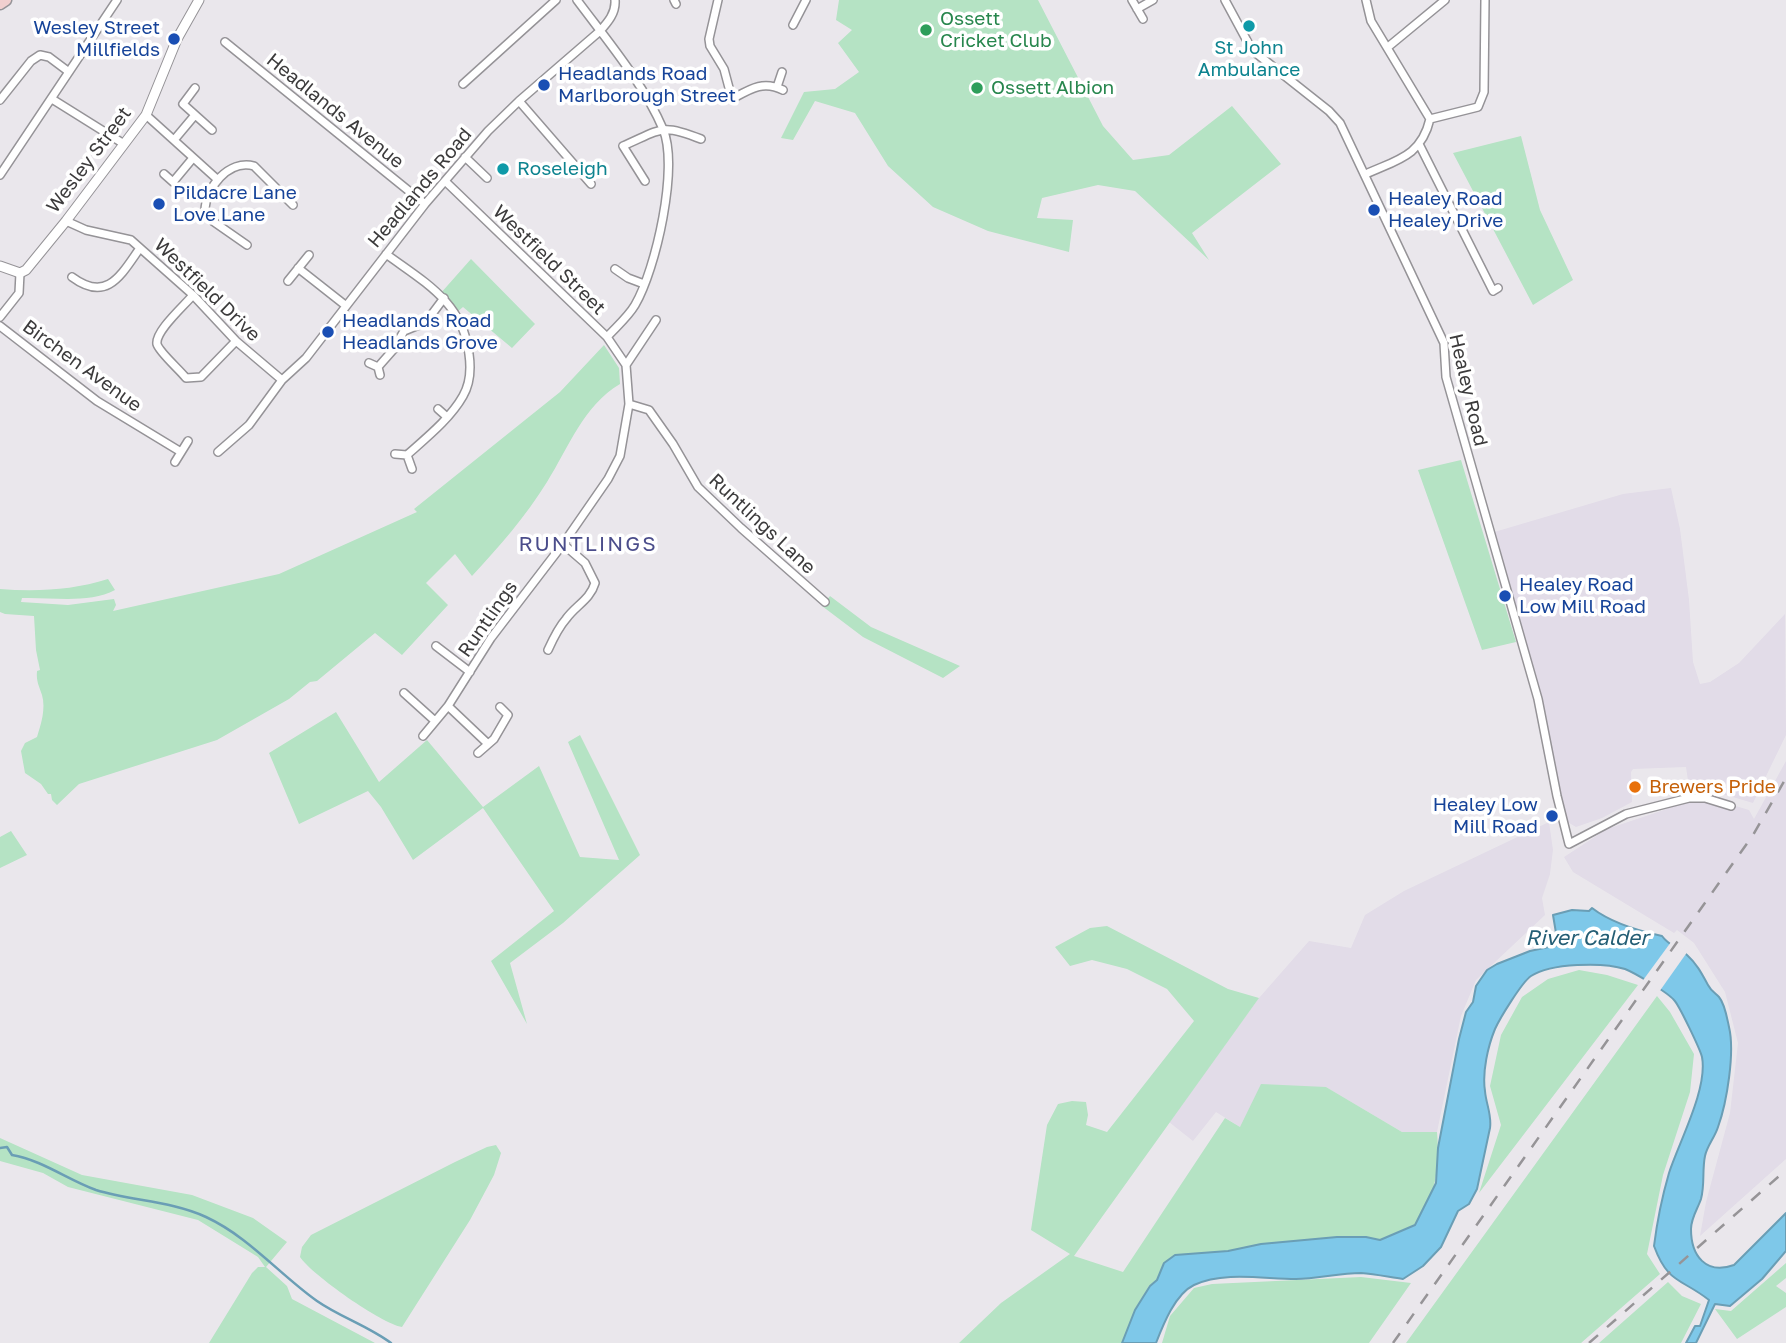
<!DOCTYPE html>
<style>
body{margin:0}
canvas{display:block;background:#eae7ec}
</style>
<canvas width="1786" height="1343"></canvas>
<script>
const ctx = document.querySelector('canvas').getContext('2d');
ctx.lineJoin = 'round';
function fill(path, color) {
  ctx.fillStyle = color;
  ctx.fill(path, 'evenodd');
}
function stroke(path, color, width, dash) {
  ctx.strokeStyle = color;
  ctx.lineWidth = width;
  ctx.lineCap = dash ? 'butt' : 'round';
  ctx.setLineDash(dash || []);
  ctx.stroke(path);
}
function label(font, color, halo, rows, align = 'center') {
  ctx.font = font + ' "Golos Text",sans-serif';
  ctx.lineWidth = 7;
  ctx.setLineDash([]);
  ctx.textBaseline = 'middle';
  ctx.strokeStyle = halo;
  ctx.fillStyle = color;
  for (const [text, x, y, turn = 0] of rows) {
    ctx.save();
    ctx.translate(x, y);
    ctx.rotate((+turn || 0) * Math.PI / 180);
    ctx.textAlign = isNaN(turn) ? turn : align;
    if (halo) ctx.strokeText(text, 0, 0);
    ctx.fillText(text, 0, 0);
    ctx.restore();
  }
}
fill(new Path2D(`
 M1671,488L1680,529L1689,600L1693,662L1700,684L1710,682L1739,663L1785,614L1786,735L1753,803L1726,795L1690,794L1686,767L1633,769L1631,772L1632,802L1602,818L1576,827L1566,821L1541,713L1491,533L1623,494Z
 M1786,761V1159L1700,1236L1706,1202L1730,1113L1738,1043L1725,992L1694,943L1677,930L1674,933L1573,872L1564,857L1607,829L1685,803L1703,800L1724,809L1729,804L1749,810L1754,819Z
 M1549,822L1553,850L1550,874L1542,898L1545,915L1476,980L1461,1016L1437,1132H1402L1326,1087L1240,1127L1216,1112L1193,1141L1169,1122L1259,998L1309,941L1351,948L1365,915L1404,891Z`), '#e2dce8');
fill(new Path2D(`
 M839,0H1038L1103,126L1133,160L1169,155L1232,106L1281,164L1192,233L1209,260L1135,191L1098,185L1042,198L1037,218L1073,220L1069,252L988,231L933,207L888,166L855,113L815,101L793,140L781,138L804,92L835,89L859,72L838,43L852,30L836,20Z
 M1521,136L1540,210L1573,280L1533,305L1453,153Z
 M471,259L535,324L512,348L463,307L456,313L440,294Z
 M604,345L619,368L620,384C583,406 569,447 547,482C526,516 499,547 472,576L455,554L426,583L448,605L402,655L375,633L317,681L310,682L289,699L217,740L79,784L57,805L52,800L51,794H48L41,784L25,773L21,751L25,743L37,737C41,724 46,709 42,695C39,686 36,681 37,671L40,670L36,650L34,616L5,614L0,612V589C37,592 73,590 108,579L115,590C89,604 51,597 22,598L21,602L68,605L114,599L116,605L113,611L279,574L417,512L414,509L560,392Z
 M1461,460L1516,642L1482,650L1418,470Z
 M830,596L871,627L960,666L943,678L863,637L822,606Z
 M336,712L379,782L427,740L483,807L539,766L580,857L619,860L568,742L580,735L640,855L563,923L510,963L527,1024L491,961L554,911L483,808L413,860L381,807L368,791L299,824L269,753Z
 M11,831L27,855L0,868V837Z
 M1107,926L1228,989L1259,998L1074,1256L1123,1272L1225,1118L1240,1127L1261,1084L1326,1087L1402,1132H1437C1440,1165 1436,1199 1415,1225L1380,1240L1366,1237H1337L1261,1244L1228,1251L1175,1255L1164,1263L1157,1280L1149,1286L1135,1310L1130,1328L1122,1343H959L1001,1303L1070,1254L1031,1230L1047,1125L1058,1104L1072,1101L1086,1102L1088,1115L1086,1125L1107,1132L1194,1021L1167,989L1127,969L1092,960L1070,966L1055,947L1090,928Z
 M1579,970L1607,975L1638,985L1479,1193L1501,1125L1490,1086L1501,1035L1522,997L1548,979Z
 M1657,996L1670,1012L1694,1054L1690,1092L1663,1175L1647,1254L1660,1274L1581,1343H1406Z
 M0,1138L82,1175L192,1195L253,1218L287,1242L266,1267L287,1286L292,1299L375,1343H209L252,1273L258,1267H265L258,1257L198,1220L68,1187L43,1173L0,1161Z
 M496,1145L501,1153L494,1175L470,1220L402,1327C382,1324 312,1275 300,1257L302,1247L311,1235L455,1162L487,1147Z
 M1786,1263V1278L1776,1286L1786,1293V1307L1737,1339L1715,1309L1731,1311Z
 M1361,1277L1411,1283L1369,1343H1162L1170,1316L1194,1288L1212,1284Z
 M1668,1282L1682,1296L1701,1304L1681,1343H1599Z`), '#b5e3c4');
const water = new Path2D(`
 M1592,908C1610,922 1639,931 1662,936C1669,946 1678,947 1687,955C1697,964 1702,974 1708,985C1711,991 1715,993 1719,997C1725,1004 1727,1018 1729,1027C1735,1052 1727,1102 1718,1127C1715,1137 1707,1146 1705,1156C1702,1170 1705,1184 1701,1199C1698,1208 1691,1218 1691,1229C1691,1256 1706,1275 1734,1265L1786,1213V1251L1762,1279L1730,1306L1715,1304L1696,1343H1686L1695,1326H1700L1709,1300C1681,1278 1668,1284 1654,1246C1657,1222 1662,1197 1669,1173C1679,1142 1708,1089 1702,1057C1700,1049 1679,1005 1674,1000C1667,992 1635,973 1625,969C1603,962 1551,963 1531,976C1522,982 1500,1018 1495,1029C1488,1046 1482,1072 1485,1091C1486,1104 1492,1115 1490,1128L1477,1189L1469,1204L1458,1211L1441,1247L1423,1266L1403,1279C1389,1277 1375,1274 1361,1273C1339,1273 1317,1279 1296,1279C1264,1279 1224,1271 1194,1285C1175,1294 1163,1325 1156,1343H1122L1135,1310L1150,1286L1157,1280L1164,1263L1175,1255L1228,1251L1261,1244L1337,1237H1366L1380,1240L1415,1225L1436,1183L1438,1148L1459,1039L1466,1012L1473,1002L1476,986L1487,970L1497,964L1530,951L1558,945L1553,915L1572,910L1589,911Z`);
fill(water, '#7ec8e9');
stroke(water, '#6a9eb5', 2);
fill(new Path2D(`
 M1671,942L1688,951L1659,992L1641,983Z`), '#eae7ec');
stroke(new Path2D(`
 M0,1148L7,1147L12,1155C42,1160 68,1180 96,1190C132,1201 171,1201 206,1217C249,1237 279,1274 317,1301C340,1317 368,1326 391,1343`), '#6a9eb5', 2.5);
const minor = new Path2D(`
 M577,0C606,39 644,84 663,129C679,167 656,269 635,305C628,317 616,327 607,337
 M674,0L676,4
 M718,0L709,39L710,46L724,69L732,99C750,89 763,80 783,90
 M1132,0L1143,19
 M1225,0L1252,50L1329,111L1340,123L1444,343L1446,377L1538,699L1557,796L1569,844L1626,814L1689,798H1705L1731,806
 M1137,9L1153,0
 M793,25L806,0
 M225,42L425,204
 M1388,47L1445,0
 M463,84L556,0
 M777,87L782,72
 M195,88L183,104L212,130
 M52,99L124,144
 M0,100L31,61L40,55L49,57L69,72
 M519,101L591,184
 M146,115L218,180
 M1430,119L1478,107L1484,92L1485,0
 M174,140L195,115
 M1419,144L1493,291L1498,288
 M465,157L487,178
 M164,174L173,182L193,158
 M1366,174C1396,160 1421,157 1430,119L1371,21L1366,0
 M0,175L117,0
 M645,181L623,146C662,129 661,123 701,139
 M66,221L86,230L131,240L193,295L236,341L282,380
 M247,245L214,222L205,211C205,188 229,159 254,166L293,205
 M386,254C424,282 463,302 469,354C471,368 470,384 463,396C450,419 426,438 407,455
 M298,268L345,305
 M615,269L628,278L644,284
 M72,277C107,303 121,275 140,248
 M288,281L309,255
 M193,295C185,305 155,331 157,344C159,352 180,370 186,378L201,377L236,341
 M0,317L19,293L20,273
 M0,326L97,401L181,452
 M369,363L378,367L380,375
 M626,365L656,320
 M378,367L393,350L404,331L426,322L444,298
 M629,404L649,410L673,444L698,487L741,528L825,602
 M438,409L447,417
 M218,452L249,425L282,380L306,358L425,204L488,131L519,101L600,31C608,22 616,13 615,0
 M395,454L407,455L412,469
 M175,462L188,441
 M436,646L470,672
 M548,650C553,639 558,628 566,619C576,605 590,600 595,583L585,563L563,544
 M404,693L435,721
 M448,706L487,743
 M423,736L448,706L491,638L563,544L608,479L620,456L629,404L626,365L607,337L445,181
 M478,753L494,739L508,715L500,707`);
const tertiary = new Path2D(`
 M0,266L20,273L26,270L66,221L146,115L177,39L199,0`);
const secondary = new Path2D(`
 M0,4L6,0`);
stroke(minor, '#959397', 10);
stroke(tertiary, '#959397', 11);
stroke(secondary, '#959397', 13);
stroke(minor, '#fff', 7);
stroke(tertiary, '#fff', 9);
stroke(secondary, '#f1cfcf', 10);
stroke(new Path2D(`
 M1393,1343L1753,835L1786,778
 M1589,1343L1786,1170`), '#969497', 2.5, [12, 12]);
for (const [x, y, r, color] of [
 [1249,26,7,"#0f9aa8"],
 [926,30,7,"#2e9e5b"],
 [174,39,7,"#1a4fb4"],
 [544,85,7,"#1a4fb4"],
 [977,88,7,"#2e9e5b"],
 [503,169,7,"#0f9aa8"],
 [159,204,7,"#1a4fb4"],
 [1374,210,7,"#1a4fb4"],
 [328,332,7,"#1a4fb4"],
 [1505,596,7,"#1a4fb4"],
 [1635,787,7,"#e8710a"],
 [1552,816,7,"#1a4fb4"]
]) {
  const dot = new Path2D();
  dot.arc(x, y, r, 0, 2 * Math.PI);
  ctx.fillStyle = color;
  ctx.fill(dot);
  stroke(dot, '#fff', 2.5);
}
label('19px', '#27864d', '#fff', [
 ["Ossett",940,19],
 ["Cricket Club",940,41],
 ["Ossett Albion",991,88]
], 'left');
label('19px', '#164399', '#fff', [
 ["Wesley Street",160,28,"right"],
 ["Millfields",160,50,"right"],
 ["Headlands Road",558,74],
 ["Marlborough Street",558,96],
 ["Pildacre Lane",173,193],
 ["Love Lane",173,215],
 ["Healey Road",1388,199],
 ["Healey Drive",1388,221],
 ["Headlands Road",342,321],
 ["Headlands Grove",342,343],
 ["Healey Road",1519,585],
 ["Low Mill Road",1519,607],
 ["Healey Low",1538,805,"right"],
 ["Mill Road",1538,827,"right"]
], 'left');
label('19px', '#0d838f', '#fff', [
 ["St John",1249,48],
 ["Ambulance",1249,70],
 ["Roseleigh",517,169,"left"]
]);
label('19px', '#3c3b3c', '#fff', [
 ["Headlands Avenue",335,111,39],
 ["Wesley Street",89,160,-53],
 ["Headlands Road",420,188,-50],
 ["Westfield Street",549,260,44],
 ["Westfield Drive",207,290,44],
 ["Birchen Avenue",82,366,36],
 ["Healey Road",1468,390,77],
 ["Runtlings Lane",762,524,43],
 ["Runtlings",488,619,-55]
]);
label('19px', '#c56008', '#fff', [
 ["Brewers Pride",1649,787]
], 'left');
ctx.letterSpacing = '2px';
label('21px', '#4b4d8b', '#fff', [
 ["RUNTLINGS",588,544]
]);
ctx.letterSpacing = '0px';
label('italic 21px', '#245e75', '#fff', [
 ["River Calder",1587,938]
]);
</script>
